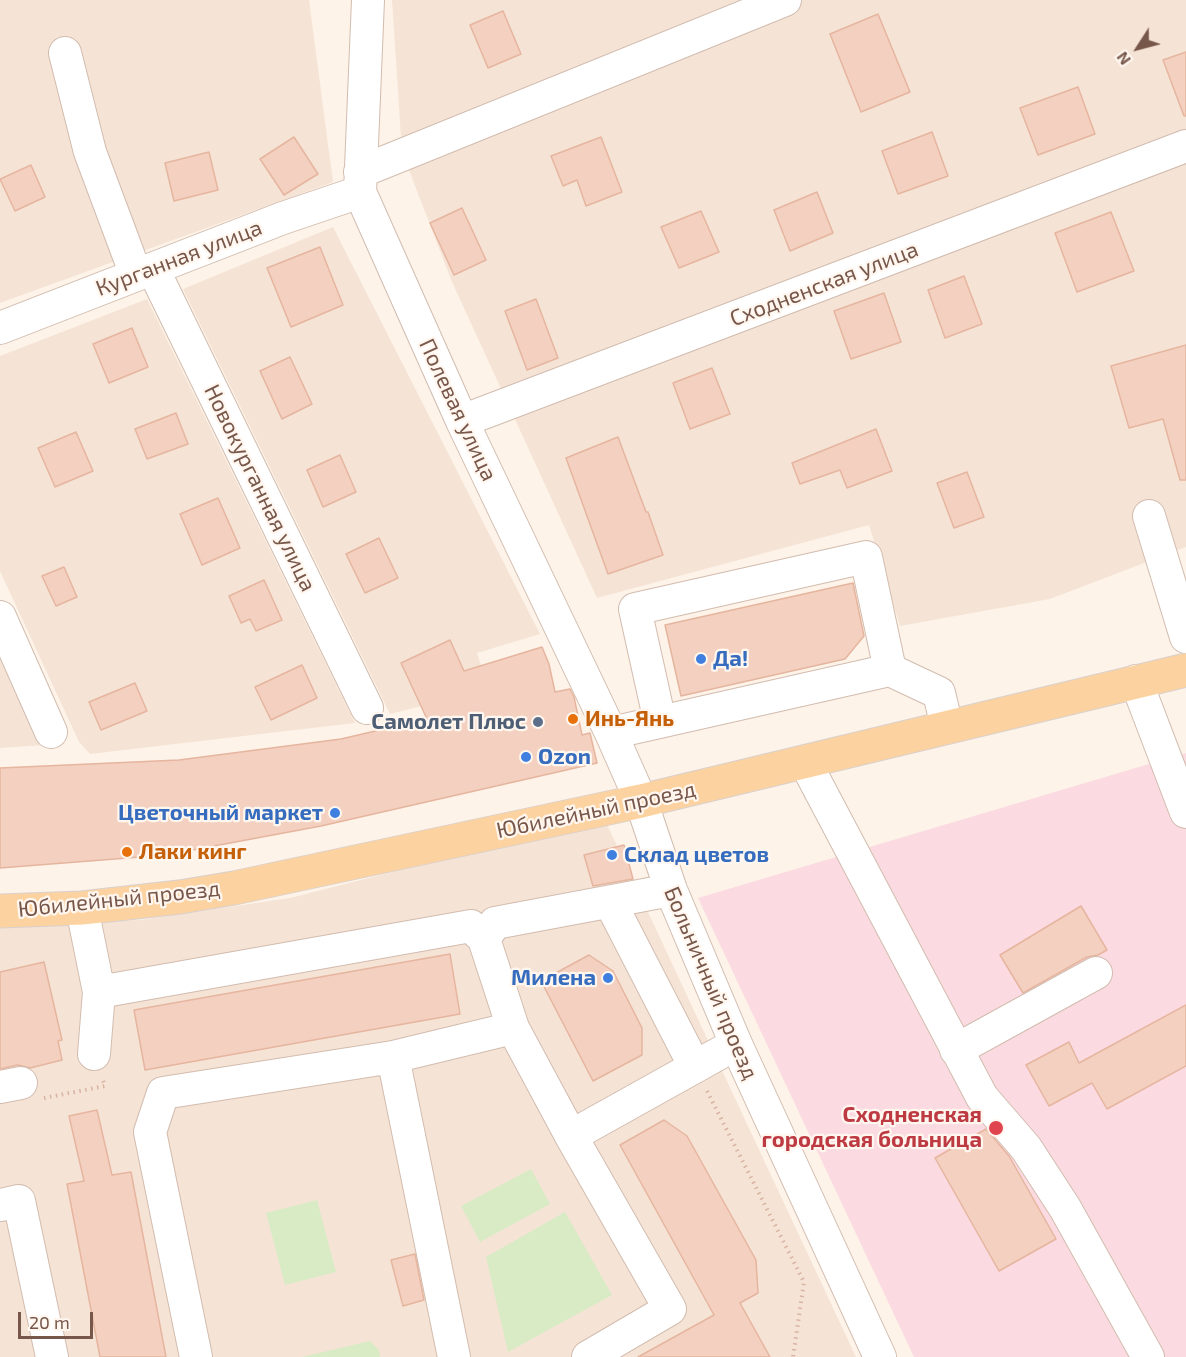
<!DOCTYPE html>
<meta charset="utf-8">
<style>
body{margin:0}
#map{position:relative;width:1186px;height:1357px;overflow:hidden;background:#fdf3e8;font-family:"Exo 2",sans-serif}
canvas{display:block}
.north{position:absolute;left:1108px;top:18px;width:60px;height:60px;-webkit-text-stroke:4px #fff7ef;paint-order:stroke;rotate:234deg;font-size:16px;font-weight:700;line-height:24px;text-align:center;color:#78574b}
.north::after{content:'';display:block;margin:auto;width:21px;height:27px;background:#78574b;clip-path:polygon(50% 0,100% 100%,50% 72%,0 100%)}
.scale{position:absolute;left:18px;top:1312px;width:75px;height:27px;box-sizing:border-box;border:3px solid #78574b;border-top:0;padding-left:8px;font-size:18px;line-height:21px;white-space:nowrap;color:#78574b;-webkit-text-stroke:4px #fff7ef;paint-order:stroke}
</style>
<div id="map">
<canvas width="1186" height="1357"></canvas>
<div class="north">N</div>
<div class="scale">20 m</div>
</div>
<script>
const ctx = document.querySelector('canvas').getContext('2d');
ctx.lineJoin = 'round';
function fill(path, color) {
  ctx.fillStyle = color;
  ctx.fill(path, 'evenodd');
}
function stroke(path, color, width, dash) {
  ctx.strokeStyle = color;
  ctx.lineWidth = width;
  ctx.lineCap = dash ? 'butt' : 'round';
  ctx.setLineDash(dash || []);
  ctx.stroke(path);
}
function label(font, color, halo, rows, align = 'center') {
  ctx.font = font + ' "Exo 2",sans-serif';
  ctx.lineWidth = 4.5;
  ctx.setLineDash([]);
  ctx.textBaseline = 'middle';
  ctx.strokeStyle = halo;
  ctx.fillStyle = color;
  for (const [text, x, y, turn = 0] of rows) {
    ctx.save();
    ctx.translate(x, y);
    ctx.rotate((+turn || 0) * Math.PI / 180);
    ctx.textAlign = isNaN(turn) ? turn : align;
    if (halo) ctx.strokeText(text, 0, 0);
    ctx.fillText(text, 0, 0);
    ctx.restore();
  }
}
fill(new Path2D(`
 M0,0H309L333,182L0,303Z
 M392,0H1186V547L1050,599L900,626L869,525L597,598L452,282L402,152Z
 M333,227L540,634L477,653L488,689L390,714L183,289Z
 M147,299L355,723L90,754L79,742L0,571V356Z
 M0,652L44,745L0,748Z
 M604,818L856,1357H0V926L140,920L290,898Z`), '#f5e4d6');
fill(new Path2D(`
 M1186,753V1357H914L698,898Z`), '#fbdbe1');
fill(new Path2D(`
 M531,1169L550,1204L480,1242L461,1206Z
 M317,1200L336,1272L285,1285L266,1213Z
 M565,1212L612,1295L508,1352L486,1257Z
 M370,1341L379,1350L380,1357H302Z`), '#d8ebc5');
const building = new Path2D(`
 M503,11L521,54L488,68L470,25Z
 M878,14L910,92L861,112L830,34Z
 M1186,52V116H1184L1163,60Z
 M1078,87L1095,134L1038,155L1020,108Z
 M932,132L948,176L898,194L882,151Z
 M294,137L318,174L284,195L260,159Z
 M601,137L622,192L586,206L577,180L563,186L551,156Z
 M209,152L218,190L174,201L165,163Z
 M31,165L45,197L15,211L0,179Z
 M817,192L833,233L790,251L774,210Z
 M462,208L486,260L454,275L430,223Z
 M701,211L719,252L679,268L661,227Z
 M1111,212L1134,271L1077,292L1055,233Z
 M320,247L343,305L291,327L267,268Z
 M964,276L982,324L945,338L928,290Z
 M884,293L901,342L851,359L834,311Z
 M536,299L558,358L527,370L505,311Z
 M132,328L148,367L109,383L93,344Z
 M1186,345V480H1180L1163,419L1129,428L1111,366Z
 M290,357L312,404L282,419L260,371Z
 M712,368L730,414L690,429L673,383Z
 M176,413L188,444L147,459L135,429Z
 M876,429L892,471L847,488L840,470L800,484L792,463Z
 M76,432L93,471L55,487L38,448Z
 M618,437L646,512H648L663,555L608,574L566,458Z
 M340,455L356,492L323,507L307,470Z
 M967,472L984,517L954,528L937,483Z
 M218,498L240,548L202,565L180,514Z
 M379,538L398,578L365,593L346,554Z
 M64,567L77,597L56,606L42,576Z
 M264,580L282,620L256,631L250,619L241,623L229,596Z
 M853,583L864,636L845,659L681,696L665,625Z
 M450,640L464,671L542,647L549,664L555,692L570,689L574,697L582,735L590,733L597,763L321,826L166,855L0,868V768L179,760L341,739L427,719L401,663Z
 M302,665L317,698L271,720L255,687Z
 M135,683L147,711L101,730L89,702Z
 M624,845L633,879L593,886L584,855Z
 M1081,906L1107,950L1098,955L1087,957L1023,993L1000,955Z
 M450,954L460,1014L145,1070L134,1010Z
 M589,955L613,971L642,1028V1055L593,1081L541,981Z
 M44,962L62,1040L58,1041L62,1060L30,1068L18,1065L0,1069V972Z
 M1186,1005V1066L1107,1109L1092,1083L1049,1106L1026,1065L1069,1042L1079,1063Z
 M97,1110L112,1175L131,1172L166,1357H100L67,1184L84,1181L69,1116Z
 M664,1120L687,1136L756,1260L758,1293L740,1303L770,1357H638L714,1315L620,1145Z
 M986,1129L1009,1156L1056,1239L999,1271L935,1158Z
 M415,1254L424,1300L403,1306L391,1260Z`);
fill(building, '#f3d0bf');
stroke(building, '#e6b59f', 1.5);
const minor = new Path2D(`
 M368,0L360,192L462,421L611,733L641,801L671,890L736,1044L880,1357
 M65,53L90,152L136,275
 M360,172L785,0
 M153,269L367,708
 M0,328L283,218L360,192
 M462,421L1186,146
 M1149,516L1186,637
 M0,617L51,732
 M1136,681L1186,812
 M660,722L635,609L866,557L890,670
 M611,733L890,670L939,693L947,727
 M805,762L982,1097L1026,1148L1065,1208L1148,1357
 M610,902L695,1067
 M82,908L99,992L94,1054
 M99,992L471,926L484,939
 M513,1028L571,1136
 M956,1050L1096,973
 M393,1057L454,1357
 M0,1087L21,1083
 M0,1205L19,1201L52,1357
 M196,1357L150,1132L163,1093L393,1057L513,1028L484,939L495,923L671,890
 M588,1357L670,1309L571,1136L736,1044`);
const major = new Path2D(`
 M0,911L82,908L180,897L234,888L641,801L1186,670`);
stroke(minor, '#d2bcaf', 34);
stroke(major, '#d9d0cd', 35);
stroke(new Path2D(`
 M707,1091L804,1282L793,1357
 M44,1098L105,1086L102,1078`), '#d8b3a1', 4, [1.5, 4.5]);
stroke(minor, '#fff', 32);
stroke(major, '#fcd3a0', 33);
for (const [x, y, r, color] of [
 [701,659,6,"#3f7fe0"],
 [573,719,6,"#e8710a"],
 [538,722,6,"#5c6f8a"],
 [526,757,6,"#3f7fe0"],
 [335,813,6,"#3f7fe0"],
 [127,852,6,"#e8710a"],
 [612,855,6,"#3f7fe0"],
 [608,978,6,"#3f7fe0"],
 [996,1128,8,"#e0444e"]
]) {
  const dot = new Path2D();
  dot.arc(x, y, r, 0, 2 * Math.PI);
  ctx.fillStyle = color;
  ctx.fill(dot);
  stroke(dot, '#fff7ef', 2);
}
label('22px', '#78574b', '#fff7ef', [
 ["Курганная улица",179,258,-21],
 ["Сходненская улица",824,284,-21],
 ["Полевая улица",458,410,65],
 ["Новокурганная улица",260,488,64],
 ["Юбилейный проезд",596,810,-12],
 ["Юбилейный проезд",119,899,-6],
 ["Больничный проезд",711,983,67]
]);
label('bold 22px', '#366cbe', '#fff7ef', [
 ["Да!",713,659],
 ["Ozon",538,757],
 ["Цветочный маркет",323,813,"right"],
 ["Склад цветов",624,855],
 ["Милена",596,978,"right"]
], 'left');
label('bold 22px', '#c56008', '#fff7ef', [
 ["Инь-Янь",585,719],
 ["Лаки кинг",139,852]
], 'left');
label('bold 22px', '#4e5e75', '#fff7ef', [
 ["Самолет Плюс",526,722]
], 'right');
label('bold 22px', '#be3a42', '#fff7ef', [
 ["Сходненская",982,1115],
 ["городская больница",982,1140]
], 'right');
</script>
